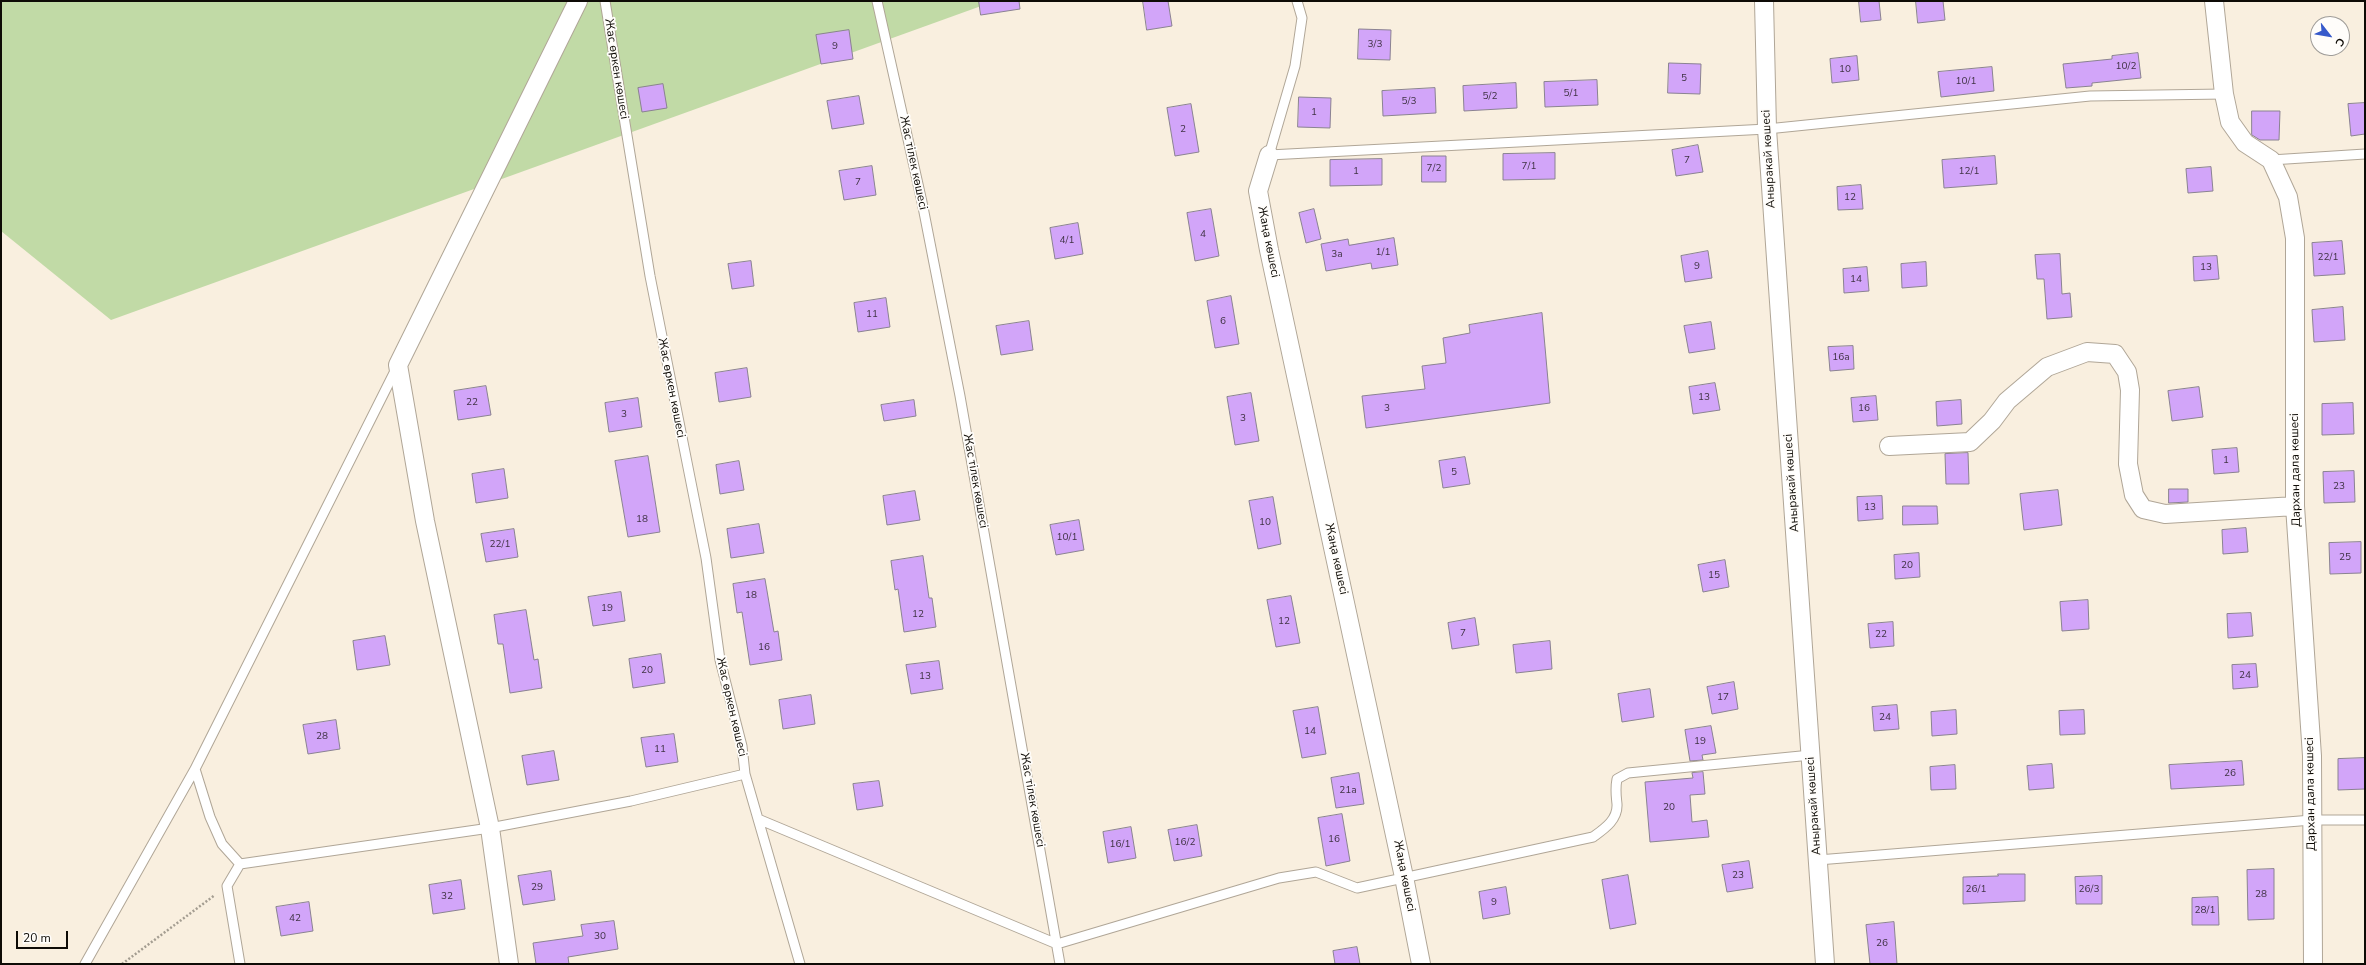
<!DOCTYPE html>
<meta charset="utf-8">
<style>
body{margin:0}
#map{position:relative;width:2366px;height:965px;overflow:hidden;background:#f9efdf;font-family:"Nunito Sans",sans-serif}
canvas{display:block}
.frame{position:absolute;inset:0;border:2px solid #0e0b06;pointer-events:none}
.north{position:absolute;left:2310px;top:16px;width:40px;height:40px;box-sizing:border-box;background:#fffdfa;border:1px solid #9f9c98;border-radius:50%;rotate:121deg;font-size:11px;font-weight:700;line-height:16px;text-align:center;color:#0e0b06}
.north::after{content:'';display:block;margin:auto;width:14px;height:18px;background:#375acb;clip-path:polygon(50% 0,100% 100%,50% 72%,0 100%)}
.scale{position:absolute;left:16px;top:931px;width:52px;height:18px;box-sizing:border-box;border:2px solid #0e0b06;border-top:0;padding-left:5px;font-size:12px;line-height:14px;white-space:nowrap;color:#0e0b06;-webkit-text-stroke:3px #fffdfa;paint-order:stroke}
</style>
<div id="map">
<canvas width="2366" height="965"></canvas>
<div class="frame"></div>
<div class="north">С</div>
<div class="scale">20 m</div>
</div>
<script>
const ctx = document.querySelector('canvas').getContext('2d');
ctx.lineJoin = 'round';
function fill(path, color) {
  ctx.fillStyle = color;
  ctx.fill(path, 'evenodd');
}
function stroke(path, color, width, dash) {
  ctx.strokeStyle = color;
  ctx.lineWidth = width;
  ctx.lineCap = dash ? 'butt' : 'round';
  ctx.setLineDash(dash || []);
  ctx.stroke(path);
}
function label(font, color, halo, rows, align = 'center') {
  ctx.font = font + ' "Nunito Sans",sans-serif';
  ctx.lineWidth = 3.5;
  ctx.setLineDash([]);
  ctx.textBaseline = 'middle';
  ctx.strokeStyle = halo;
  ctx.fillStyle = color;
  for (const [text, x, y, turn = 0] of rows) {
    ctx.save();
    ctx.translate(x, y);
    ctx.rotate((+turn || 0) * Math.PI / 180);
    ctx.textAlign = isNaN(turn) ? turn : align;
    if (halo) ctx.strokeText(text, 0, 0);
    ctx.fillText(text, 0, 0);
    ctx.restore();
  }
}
fill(new Path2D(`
 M1,1H995L111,320L1,231Z`), '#c1daa6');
const building = new Path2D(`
 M979,1H1019L1020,9L981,15Z
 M1143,1H1168L1172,26L1147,30Z
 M1859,1H1879L1881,20L1861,22Z
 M1916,1H1943L1945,20L1918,23Z
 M1359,29L1391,30L1390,60L1358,59Z
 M849,30L853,59L821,64L816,35Z
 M2138,53L2141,78L2092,83V86L2066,88L2063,64L2112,59V56Z
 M1857,56L1859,80L1832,83L1830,59Z
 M1669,63L1701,64L1700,94L1668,93Z
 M1992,67L1994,91L1941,97L1938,72Z
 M1597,80L1598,105L1545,107L1544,82Z
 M1516,83L1517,108L1464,111L1463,86Z
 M663,84L667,108L642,112L638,88Z
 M1435,88L1436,113L1383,116L1382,91Z
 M859,96L864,124L832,129L827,101Z
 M1299,97L1331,98L1330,128L1298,127Z
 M2365,103V134L2351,136L2348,104Z
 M1191,104L1199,152L1175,156L1167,108Z
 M2252,111H2280L2279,140H2260L2252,135Z
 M1698,145L1703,172L1676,176L1672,150Z
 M1555,153V179L1503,180V154Z
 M1422,156H1446V182H1422Z
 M1995,156L1997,184L1944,188L1942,160Z
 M1382,159V185L1330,186V160Z
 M872,166L876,195L844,200L839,171Z
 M2211,167L2213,191L2188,193L2186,169Z
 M1861,185L1863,209L1838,210L1837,187Z
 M1211,209L1219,256L1195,261L1187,213Z
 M1314,209L1321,239L1306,243L1299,213Z
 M1078,223L1083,254L1055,259L1050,228Z
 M1394,238L1398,265L1372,269L1371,263L1326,271L1321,244L1348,239L1349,245Z
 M2342,241L2345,274L2314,276L2312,243Z
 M1708,251L1712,278L1685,282L1681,256Z
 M2060,254L2062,294L2070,293L2072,317L2047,319L2044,279H2037L2035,255Z
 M2217,256L2219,279L2194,281L2193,257Z
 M751,261L754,286L732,289L728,264Z
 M1926,262L1927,286L1902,288L1901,264Z
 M1867,267L1869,291L1844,293L1843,269Z
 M1231,296L1239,344L1215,348L1207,301Z
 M886,298L890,327L858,332L854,303Z
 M2343,307L2345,340L2314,342L2312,310Z
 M1542,313L1550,403L1366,428L1362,396L1425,389L1422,366L1446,363L1443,338L1470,333L1469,325Z
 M1029,321L1033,350L1001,355L996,326Z
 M1711,322L1715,349L1689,353L1684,326Z
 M1853,346L1854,369L1830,371L1828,347Z
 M747,368L751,397L719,402L715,373Z
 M1715,383L1720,410L1693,414L1689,387Z
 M486,386L491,415L458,420L454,391Z
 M2199,387L2203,417L2172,421L2168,391Z
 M1251,393L1259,441L1235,445L1227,397Z
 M1876,396L1878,420L1853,422L1851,398Z
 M638,398L642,427L609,432L605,403Z
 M914,400L916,416L884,421L881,405Z
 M1961,400L1962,424L1937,426L1936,402Z
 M2353,403L2354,434L2322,435V404Z
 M2237,448L2239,472L2214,474L2212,450Z
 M1968,453L1969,484H1946L1945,454Z
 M648,456L660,532L628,537L615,461Z
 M1465,457L1470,484L1443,488L1439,461Z
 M739,461L744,490L720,494L716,465Z
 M504,469L508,498L476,503L472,474Z
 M2354,471L2355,502L2324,503L2323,472Z
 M2169,489H2188V502L2169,503Z
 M2058,490L2062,525L2024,530L2020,494Z
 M915,491L920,520L887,525L883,496Z
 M1882,496L1883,519L1858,521L1857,497Z
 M1273,497L1281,544L1258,549L1249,501Z
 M1903,506H1937L1938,524L1903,525Z
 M1079,520L1084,550L1056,555L1050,525Z
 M759,524L764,553L731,558L727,529Z
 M2246,528L2248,552L2223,554L2222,530Z
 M514,529L518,557L486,562L481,534Z
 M2361,542V573L2330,574L2329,543Z
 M1919,553L1920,577L1895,579L1894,555Z
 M923,556L929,598H932L936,627L904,632L898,589L895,590L891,561Z
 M1725,560L1729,587L1703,592L1698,565Z
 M765,579L774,632L778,631L782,660L750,665L742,612L737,613L733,584Z
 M621,592L625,621L593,626L588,597Z
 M1291,596L1300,643L1276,647L1267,600Z
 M2088,600L2089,629L2062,631L2060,602Z
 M526,610L534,660L538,659L542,688L510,693L503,644H498L494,615Z
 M2251,613L2253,636L2228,638L2227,614Z
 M1475,618L1479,645L1452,649L1448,623Z
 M1893,622L1894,646L1870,648L1868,624Z
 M385,636L390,665L357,670L353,641Z
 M1550,641L1552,669L1516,673L1513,645Z
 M661,654L665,683L633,688L629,659Z
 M939,661L943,689L911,694L906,665Z
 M2256,664L2258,687L2233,689L2232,665Z
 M1734,682L1738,709L1712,714L1707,687Z
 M1650,689L1654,717L1622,722L1618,694Z
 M811,695L815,724L783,729L779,700Z
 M1897,705L1899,729L1874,731L1872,707Z
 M1318,707L1326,754L1302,758L1293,711Z
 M1956,710L1957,734L1932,736L1931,712Z
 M2084,710L2085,734L2060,735L2059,711Z
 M336,720L340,749L308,754L303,725Z
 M1711,726L1716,753L1702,755L1703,760L1690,761L1685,730Z
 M674,734L678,762L646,767L641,738Z
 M554,751L559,780L527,785L522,756Z
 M2365,758V789L2338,790V759Z
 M2242,761L2244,785L2171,789L2169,765Z
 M2052,764L2054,788L2029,790L2027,766Z
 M1955,765L1956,789L1931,790L1930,767Z
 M1703,772L1705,794L1690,795L1692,822L1707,820L1709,837L1650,842L1645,782L1693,778L1692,773Z
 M1359,773L1364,804L1336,808L1331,778Z
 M879,781L883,806L857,810L853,784Z
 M1342,814L1350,861L1326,866L1318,818Z
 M1197,825L1202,856L1174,861L1168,830Z
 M1131,827L1136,858L1108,863L1103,832Z
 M1749,861L1753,888L1727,892L1722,865Z
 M2274,869V919L2248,920L2247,870Z
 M551,871L555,900L523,905L518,876Z
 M1998,874H2025V901L1963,904V877L1998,876Z
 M1628,875L1636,924L1610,929L1602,880Z
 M2102,876V904H2076L2075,877Z
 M461,880L465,909L433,914L429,885Z
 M1506,887L1510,914L1483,919L1479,892Z
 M2218,897L2219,925H2192V898Z
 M309,902L313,931L281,936L276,907Z
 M614,921L618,949L568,957L569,964H536L533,943L583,936L581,925Z
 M1894,922L1897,964H1870L1866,925Z
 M1357,947L1360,964H1335L1333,951Z`);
fill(building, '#d2a5f9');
stroke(building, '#8a8291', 1);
const lane = new Path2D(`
 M605,1L650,276L706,558L720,660L742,746L745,774
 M877,1L922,202L960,396L1060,964
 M1297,1L1302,18L1295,66L1269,155L1767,129L2090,96L2224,94
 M2271,160L2365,154
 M758,819L800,964
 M1818,860L2312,820H2365
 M240,864L490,828L631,801L745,774L758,819L1057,944L1279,878L1316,872L1357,888L1593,837C1604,829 1618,820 1617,804C1616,794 1615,789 1617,779L1628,773L1811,755
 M240,864L222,844L210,817L195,769L396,369
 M240,864L227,886L240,964
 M85,964L195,769`);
const street = new Path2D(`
 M1764,1L1767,129L1825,964
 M2214,1L2224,94L2230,122L2245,143L2271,160L2288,197L2295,238V506L2312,756L2313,964
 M1269,155L1258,191L1269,250L1404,877L1421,964
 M1889,446L1970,442L1992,421L2007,401L2047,367L2087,352L2115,354L2127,372L2130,390L2128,464L2134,495L2143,509L2165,514L2295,506
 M509,964L490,828L425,521L398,365L578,1`);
stroke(lane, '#b0a697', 11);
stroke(street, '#b0a697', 20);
stroke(new Path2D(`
 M122,964L215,895`), '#a49d91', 2.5, [2, 2]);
stroke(lane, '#fff', 9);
stroke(street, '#fff', 18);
label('10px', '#3f3243', null, [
 ["3/3",1375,45],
 ["9",835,47],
 ["10/2",2126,67],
 ["10",1845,70],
 ["5",1684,79],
 ["10/1",1966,82],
 ["5/1",1571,94],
 ["5/2",1490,97],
 ["5/3",1409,102],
 ["1",1314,113],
 ["2",1183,130],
 ["7",1687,161],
 ["7/1",1529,167],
 ["7/2",1434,169],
 ["1",1356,172],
 ["12/1",1969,172],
 ["7",858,183],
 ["12",1850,198],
 ["4",1203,235],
 ["4/1",1067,241],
 ["1/1",1383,253],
 ["3а",1337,255],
 ["22/1",2328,258],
 ["9",1697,267],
 ["13",2206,268],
 ["14",1856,280],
 ["11",872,315],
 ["6",1223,322],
 ["16а",1841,358],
 ["13",1704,398],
 ["22",472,403],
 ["3",1387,409],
 ["16",1864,409],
 ["3",624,415],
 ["3",1243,419],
 ["1",2226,461],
 ["5",1454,473],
 ["23",2339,487],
 ["13",1870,508],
 ["18",642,520],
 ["10",1265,523],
 ["10/1",1067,538],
 ["22/1",500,545],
 ["25",2345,558],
 ["20",1907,566],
 ["15",1714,576],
 ["18",751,596],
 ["19",607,609],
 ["12",918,615],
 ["12",1284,622],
 ["7",1463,634],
 ["22",1881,635],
 ["16",764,648],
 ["20",647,671],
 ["24",2245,676],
 ["13",925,677],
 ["17",1723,698],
 ["24",1885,718],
 ["14",1310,732],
 ["28",322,737],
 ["19",1700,742],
 ["11",660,750],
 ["26",2230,774],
 ["21а",1348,791],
 ["20",1669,808],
 ["16",1334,840],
 ["16/2",1185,843],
 ["16/1",1120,845],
 ["23",1738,876],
 ["29",537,888],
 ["26/1",1976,890],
 ["26/3",2089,890],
 ["28",2261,895],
 ["32",447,897],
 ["9",1494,903],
 ["28/1",2205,911],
 ["42",295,919],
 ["30",600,937],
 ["26",1882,944]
]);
label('12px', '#0e0b06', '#fffdfa', [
 ["Жас өркен көшесі",616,69,81],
 ["Аныракай көшесі",1769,159,-93],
 ["Жас тілек көшесі",913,163,78],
 ["Жаңа көшесі",1268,242,79],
 ["Жас өркен көшесі",671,388,79],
 ["Дархан дала көшесі",2296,470,-91],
 ["Жас тілек көшесі",975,481,80],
 ["Аныракай көшесі",1792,483,-94],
 ["Жаңа көшесі",1336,559,78],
 ["Жас өркен көшесі",731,707,77],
 ["Дархан дала көшесі",2311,794,-91],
 ["Жас тілек көшесі",1032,800,80],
 ["Аныракай көшесі",1814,806,-94],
 ["Жаңа көшесі",1404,876,79]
]);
</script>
